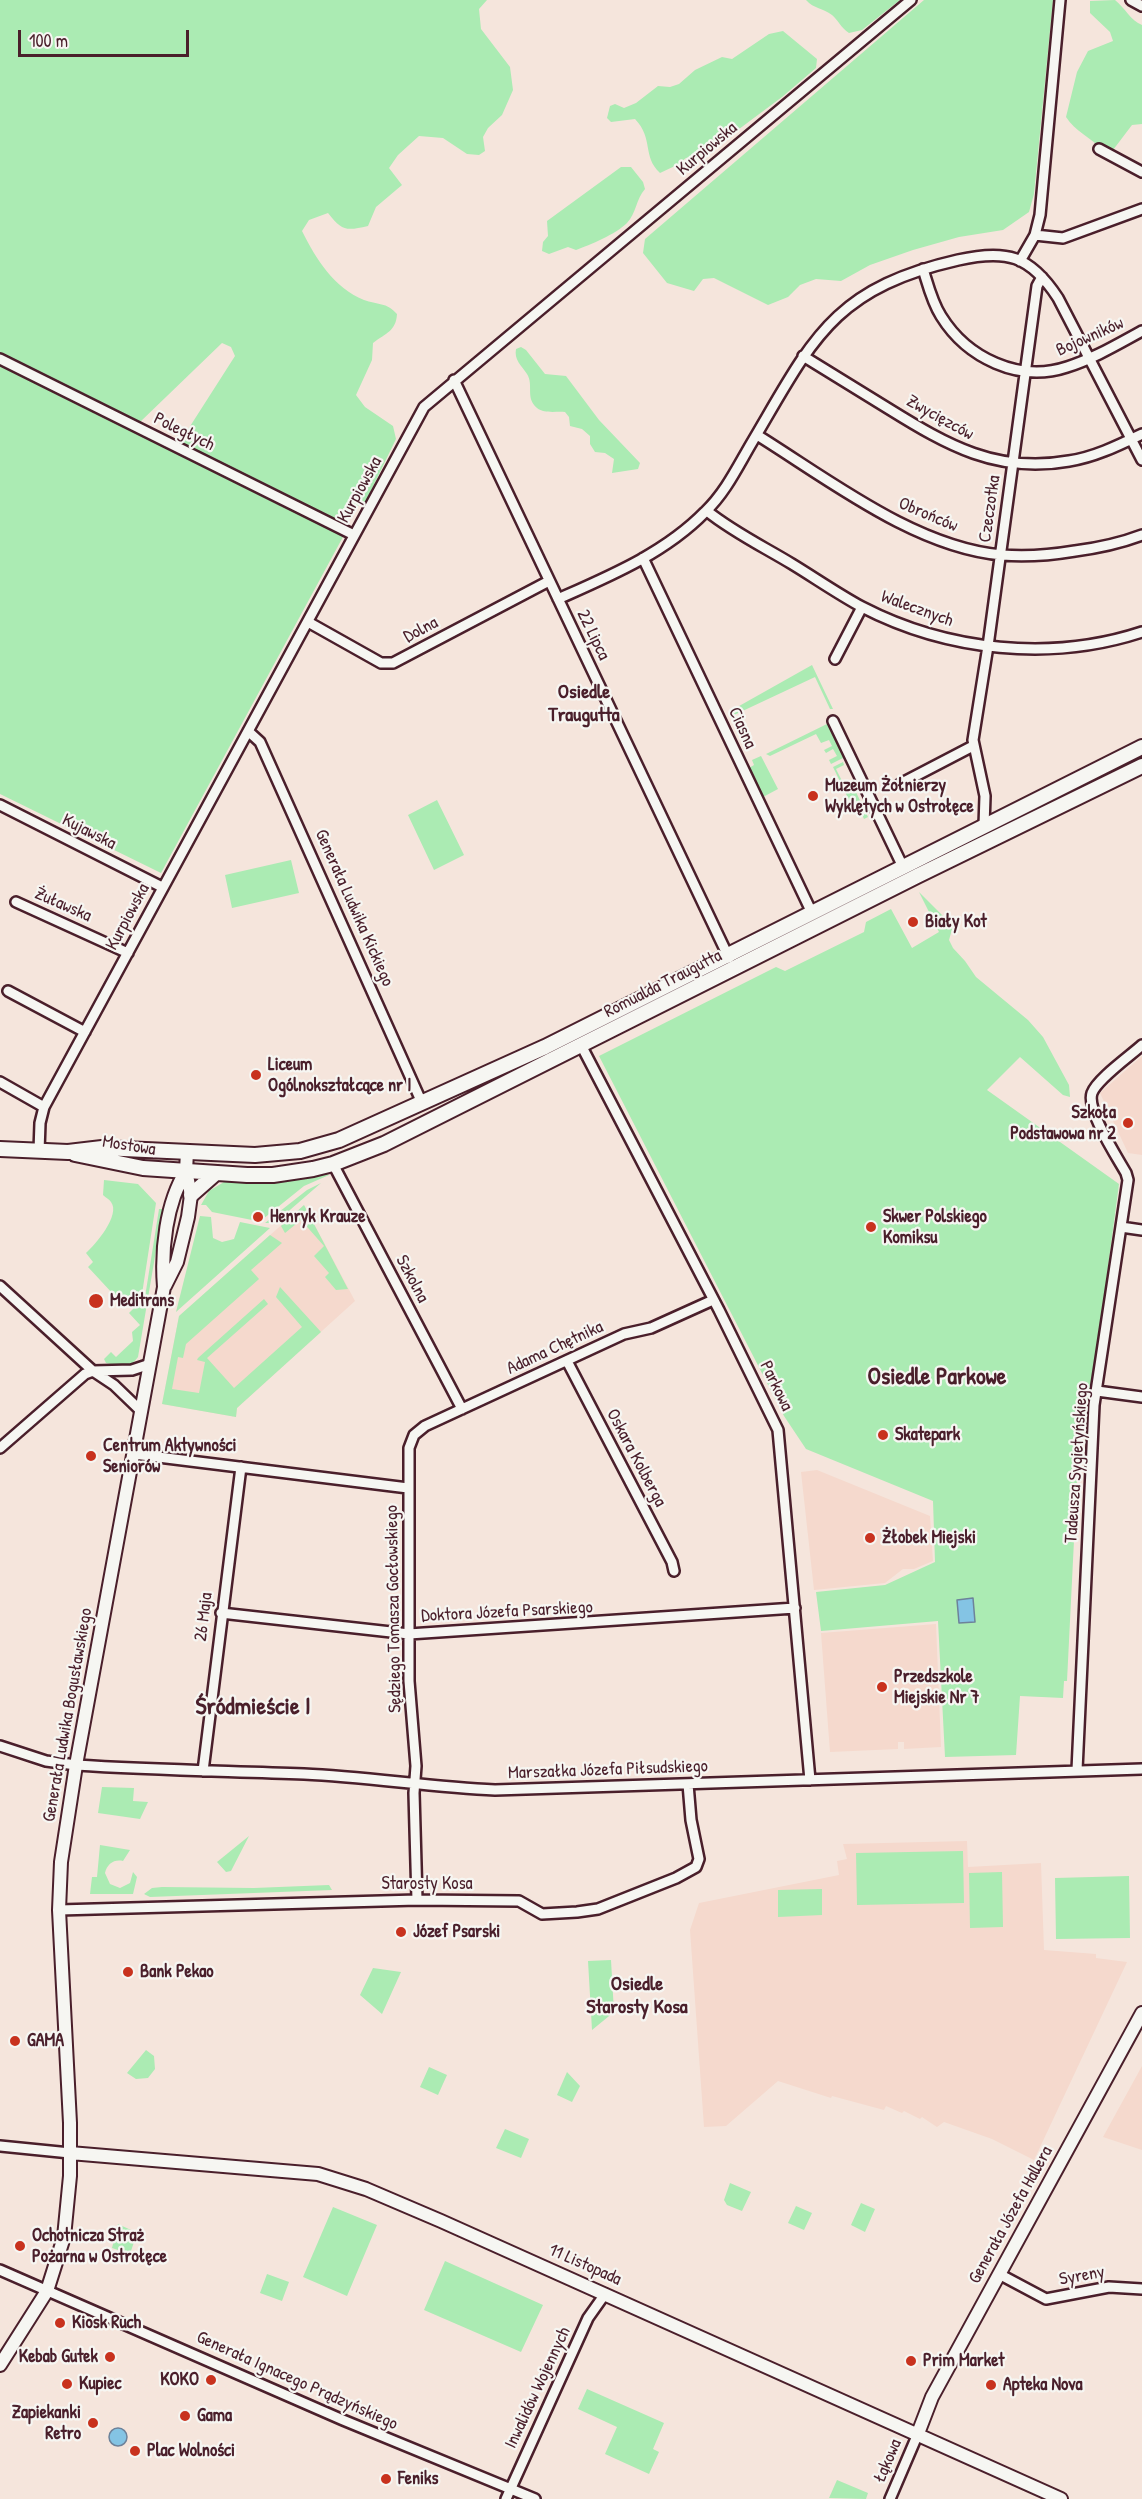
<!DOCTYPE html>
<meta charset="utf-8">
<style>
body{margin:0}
#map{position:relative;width:1142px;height:2499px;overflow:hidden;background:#f5e5dc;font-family:"Patrick Hand",sans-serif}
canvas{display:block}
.scale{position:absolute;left:18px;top:30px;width:171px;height:27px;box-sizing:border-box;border:3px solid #4a1f2b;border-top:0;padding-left:8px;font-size:18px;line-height:21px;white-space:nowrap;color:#4a1f2b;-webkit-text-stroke:4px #f6f6f2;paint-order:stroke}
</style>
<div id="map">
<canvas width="1142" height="2499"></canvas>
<div class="scale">100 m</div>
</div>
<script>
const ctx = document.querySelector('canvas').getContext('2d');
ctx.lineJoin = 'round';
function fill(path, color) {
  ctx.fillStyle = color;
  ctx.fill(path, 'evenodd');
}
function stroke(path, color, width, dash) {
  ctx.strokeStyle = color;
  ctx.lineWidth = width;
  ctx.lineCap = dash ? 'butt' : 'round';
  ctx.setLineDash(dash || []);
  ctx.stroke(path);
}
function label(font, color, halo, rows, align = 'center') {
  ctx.font = font + ' "Patrick Hand",sans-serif';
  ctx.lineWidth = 4.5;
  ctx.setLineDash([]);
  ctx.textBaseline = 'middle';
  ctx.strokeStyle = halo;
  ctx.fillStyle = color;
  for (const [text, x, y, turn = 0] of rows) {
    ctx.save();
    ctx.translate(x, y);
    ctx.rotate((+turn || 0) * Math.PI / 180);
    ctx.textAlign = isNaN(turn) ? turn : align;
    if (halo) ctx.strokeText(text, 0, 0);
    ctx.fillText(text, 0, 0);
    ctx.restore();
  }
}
fill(new Path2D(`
 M1142,1056V1155L1128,1153L1100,1093Z
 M304,1205L355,1301L237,1408L236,1417L162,1404L179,1316Z
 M817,1470L930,1516L933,1561L914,1569H903L885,1583L814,1590L801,1472Z
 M936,1624L941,1747L904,1749V1742H898V1749L830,1752L821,1633Z
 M967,1841L968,1867L1041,1863L1044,1950L1096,1954V1958L1127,1962L1034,2160L992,2139L944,2122L937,2127L922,2117L920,2119L904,2111L902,2113L886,2106L884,2110L832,2096L831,2098L778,2081L726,2126L704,2127L690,1930L699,1903L839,1875L837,1861L847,1859L843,1844Z
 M1142,2066V2150L1103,2137Z`), '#f5d9cd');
fill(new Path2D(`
 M0,0H487L479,9L481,29L510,67L513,90L502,115L488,128L483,137L485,151L479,155L467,154L443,138L419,136L398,155L389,168L402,185L376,207L368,226C346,231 342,231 328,213L309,220L302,231C316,259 334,288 364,300C377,305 387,302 397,314C396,331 386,333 373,343L372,360L356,395L365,407L393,426L396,439L365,503L349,509L342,526L180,442L235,356L231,347L222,343L139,423L25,369L0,352Z
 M806,0H900L862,30L849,33C841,28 838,20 832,15C823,8 814,9 806,0Z
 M924,0H1053L1034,194L1029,212L1003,230L959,237L913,250L870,265L841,281L816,279L800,285L788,297L768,305L714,278L703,279L694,291L667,283L643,253L645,239Z
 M1115,0C1125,8 1131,21 1142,25V124L1132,125L1113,150H1103C1091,138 1075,131 1066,117L1077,72L1088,51L1113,41L1110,32L1090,13V1Z
 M783,31L817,59L816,68L782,97L715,147L699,155L686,158L677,165L660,173C642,156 654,139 635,119L611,122L607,118L610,106L615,104L624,108L636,103L658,86L670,87L679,84L695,70L722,57L732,59L769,34Z
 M621,167H631L643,182L645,189C636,199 636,214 627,223C616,234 590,245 576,250L568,247L549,254L542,251L543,242L548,236L547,221Z
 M521,347L526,350L545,374L566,376L599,420L640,463L638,469L612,473L614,459L605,453L595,452L590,444V436L582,429L570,426L569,417L565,412C556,411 545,414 537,408C525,398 534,385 527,374C521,365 514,360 516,349Z
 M0,364L344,535L161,873L0,794Z
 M812,665L833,709H830L815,677L734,715L732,710Z
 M829,723L845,757L831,764L829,760L837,756L833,749L826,753L824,750L832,746L829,740L821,743L816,734L770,756L766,754Z
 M761,756L778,789L763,797L749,768L754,765L752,760Z
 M843,762L844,765L836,769L848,793L855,790L868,817L864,819L854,798L849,800L833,767Z
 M437,800L464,855L434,870L408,815Z
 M291,860L299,893L232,908L225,875Z
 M919,892L953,926L949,940L953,948L965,961L976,977L1028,1020L1043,1037L1069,1085L1070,1097L1063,1095L1020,1057L987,1090L1119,1184L1092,1388C1085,1399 1087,1410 1080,1420L1067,1681H1064L1063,1698L1020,1696L1016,1755L945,1757L938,1621L821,1631L816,1592L885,1585L935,1562L933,1501L806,1449L784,1416L599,1056L776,967L785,971L864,932L866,922L891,909L912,948L939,932Z
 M325,1173L329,1175L304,1186L263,1219L257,1221L212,1212L206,1205H201L209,1191L224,1182L281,1181Z
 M104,1180L138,1184L156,1203L142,1294L126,1308L88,1267L93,1262L86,1253C95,1245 121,1215 111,1202C109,1199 106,1198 103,1195Z
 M321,1183L275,1223H265L307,1190Z
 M304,1205L348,1289L336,1290L325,1277L329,1273L314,1256L324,1246L301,1220L285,1233L281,1226Z
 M159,1209H163L138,1357C129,1370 120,1366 106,1363L104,1359L111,1352L116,1357L133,1341L132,1332L140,1325L129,1313L145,1297Z
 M200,1216L211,1217L213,1238L222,1242L234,1239L240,1222L270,1228L176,1312Z
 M270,1235L282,1243L251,1270L259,1279L186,1344L183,1358L178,1357L172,1389L199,1393L205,1362L197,1360L198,1358L264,1299L268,1304L207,1358L234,1388L302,1327L276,1297L280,1287L321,1332L237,1408L236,1417L162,1404L179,1316Z
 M102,1787L134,1788L133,1801L148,1802L140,1819L98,1813Z
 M249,1836L231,1871L226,1872L217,1862Z
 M100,1845L130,1850L123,1861C114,1859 107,1864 105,1873L110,1884L120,1888L130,1883L133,1872L137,1877L133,1894H90L92,1877H97Z
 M963,1851L964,1903L857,1905L856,1853Z
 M1002,1872L1003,1927L970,1928L969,1873Z
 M1129,1876L1130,1938L1056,1939L1055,1878Z
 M329,1885L332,1890L150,1897L144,1894L152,1888L162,1887L254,1888Z
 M822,1889V1915L778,1917V1890Z
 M611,1960L614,2012L592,2030L588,1961Z
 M373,1968L401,1972L382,2014L360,1995Z
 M146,2050L154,2056L155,2069L148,2078L136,2079L127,2073Z
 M429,2067L447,2075L438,2095L420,2087Z
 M567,2072L580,2086L572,2102L557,2095Z
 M505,2129L529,2139L521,2158L496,2148Z
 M730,2183L751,2192L742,2211L727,2205L724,2200Z
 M861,2203L875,2209L865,2232L851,2225Z
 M796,2206L812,2213L804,2230L788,2223Z
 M333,2207L377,2225L347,2296L303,2277Z
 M118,2224L131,2230L134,2242L130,2254L112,2248Z
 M445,2261L543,2305L521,2352L424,2310Z
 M267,2274L289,2282L282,2301L260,2293Z
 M587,2389L664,2423L653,2449L659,2452L649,2474L605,2454L617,2427L578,2409Z
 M837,2480L868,2493L866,2499L829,2498Z`), '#abebb3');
const water = new Path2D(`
 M973,1598L975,1622L959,1623L957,1600Z
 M109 2437a9 9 0 1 1 18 0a9 9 0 1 1-18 0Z`);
fill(water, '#84c4e4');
stroke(water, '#6d829a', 1.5);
const street = new Path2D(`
 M1131,0L1142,6
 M1099,149L1142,172
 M1035,235L1063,238L1142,209
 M1020,261L1035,235L1040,215L1060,0
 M923,269C928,285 932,302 941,316C967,358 1019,383 1067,367C1093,359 1118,344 1142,331
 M803,356C831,373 860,391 889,409C947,445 997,474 1069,461C1095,457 1119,445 1142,434
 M0,359L354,535
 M454,380L729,958
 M757,435C828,479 916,548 1002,555C1026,557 1051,555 1075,551C1098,548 1121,543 1142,535
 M707,511C733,532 764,547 792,564C815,578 838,594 862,607C947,651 1051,662 1142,632
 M643,558L812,913
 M558,599C610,576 665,553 705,512C725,493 737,468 751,444C812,341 831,289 958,260C1006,249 1030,255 1058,298L1142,460
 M308,622L381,663H393L549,581
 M835,659L862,607
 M833,721L903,867
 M248,731L260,742L422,1103
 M900,784L973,746
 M0,805L162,887
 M984,826L985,796L973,740L988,646L1037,286L1042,277
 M16,902L128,953
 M8,991L85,1032
 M581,1045L719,1310L778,1430L810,1780
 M0,1082L44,1107
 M39,1151L40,1123L44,1107L424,407L911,0
 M333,1164L462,1409
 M1121,1227L1142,1230
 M0,1286L93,1371L114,1385L141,1411
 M567,1361L672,1562L674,1571
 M1097,1391L1142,1397
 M0,1448L85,1374L93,1371L132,1370L150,1364
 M134,1454L408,1488
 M221,1613L409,1634L795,1608
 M0,1746L46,1761L76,1765C152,1770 228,1771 304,1774C368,1777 431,1787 495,1790L1142,1769
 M1077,1770L1094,1405L1128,1180L1126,1173C1117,1157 1086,1110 1092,1093C1097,1079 1130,1056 1142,1045
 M203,1771L241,1467
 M417,1900L414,1793L416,1766L409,1681V1448L414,1435L425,1426L624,1334L651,1328L713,1300
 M59,1910L417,1900L519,1901L542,1914L577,1912L598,1909L676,1878L696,1867L699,1859L691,1820L688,1784
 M0,2146L70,2153
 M0,2270L343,2420L535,2499
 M999,2274L1046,2299L1109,2287L1142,2289
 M506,2499L588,2318L605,2294
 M890,2499L917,2436`);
const secondary = new Path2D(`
 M165,1286L177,1262L188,1217L191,1195L186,1171L187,1152
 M70,2153L318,2174L366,2189L441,2221L1061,2499
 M0,2365L47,2291L64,2237L70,2176V2123L59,1910L61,1862L76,1765L164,1287C161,1250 166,1203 186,1171
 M917,2436L932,2397L1142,2013`);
const primary = new Path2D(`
 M0,1149L68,1152L102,1148L255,1155L300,1151L339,1140L545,1047L1142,747
 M75,1154L143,1168L247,1175H273L313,1169L333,1164L384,1144L917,876L1142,766
 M191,1195L216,1173`);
stroke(street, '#4a1f2b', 14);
stroke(secondary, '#4a1f2b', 16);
stroke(primary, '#4a1f2b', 18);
stroke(street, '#f6f6f2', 9);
stroke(secondary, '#f6f6f2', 12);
stroke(primary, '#f6f6f2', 14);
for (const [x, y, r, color] of [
 [813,796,6,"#c8321e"],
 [913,922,6,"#c8321e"],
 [256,1075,6,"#c8321e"],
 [1128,1123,6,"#c8321e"],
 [258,1217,6,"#c8321e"],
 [871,1227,6,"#c8321e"],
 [96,1301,8,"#c8321e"],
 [883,1435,6,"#c8321e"],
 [91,1456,6,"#c8321e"],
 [870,1538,6,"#c8321e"],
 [882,1687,6,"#c8321e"],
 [401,1932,6,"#c8321e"],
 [128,1972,6,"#c8321e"],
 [15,2041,6,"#c8321e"],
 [20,2246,6,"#c8321e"],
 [60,2323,6,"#c8321e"],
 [110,2357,6,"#c8321e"],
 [911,2361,6,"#c8321e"],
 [211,2380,6,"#c8321e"],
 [67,2384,6,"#c8321e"],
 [991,2385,6,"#c8321e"],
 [185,2416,6,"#c8321e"],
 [93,2423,6,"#c8321e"],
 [135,2451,6,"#c8321e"],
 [386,2479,6,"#c8321e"]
]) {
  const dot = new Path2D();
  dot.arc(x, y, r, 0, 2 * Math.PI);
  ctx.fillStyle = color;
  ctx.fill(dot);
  stroke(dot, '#f6f6f2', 2);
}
label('18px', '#4a1f2b', '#f6f6f2', [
 ["Kurpiowska",707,149,-40],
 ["Bojowników",1090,337,-24],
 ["Zwycięzców",940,418,29],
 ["Poległych",184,432,26],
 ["Kurpiowska",360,490,-61],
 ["Czeczotka",990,509,-82],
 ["Obrońców",928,515,23],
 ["Walecznych",917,609,20],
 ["Dolna",421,630,-28],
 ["22 Lipca",593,635,64],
 ["Ciasna",742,728,65],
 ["Kujawska",89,832,27],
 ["Żuławska",63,905,24],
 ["Generała Ludwika Kickiego",354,908,66],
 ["Kurpiowska",128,917,-62],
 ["Romualda Traugutta",663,984,-27],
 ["Mostowa",129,1146,9],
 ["Szkolna",412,1279,62],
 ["Adama Chętnika",555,1348,-25],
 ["Parkowa",776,1386,64],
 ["Oskara Kolberga",636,1458,62],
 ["Tadeusza Sygietyńskiego",1077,1463,-86],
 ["Sędziego Tomasza Gocłowskiego",394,1609,-91],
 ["Doktora Józefa Psarskiego",507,1612,-3],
 ["26 Maja",204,1617,-83],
 ["Generała Ludwika Bogusławskiego",68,1715,-80],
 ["Marszałka Józefa Piłsudskiego",608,1770,-2],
 ["Starosty Kosa",427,1884],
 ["Generała Józefa Hallera",1011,2215,-61],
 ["11 Listopada",585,2265,24],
 ["Syreny",1082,2276,-10],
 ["Generała Ignacego Prądzyńskiego",297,2381,24],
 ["Inwalidów Wojennych",538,2388,-65],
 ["Łąkowa",888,2461,-67]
]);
label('bold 18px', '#4a1f2b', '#f6f6f2', [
 ["Muzeum Żołnierzy",825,786],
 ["Wyklętych w Ostrołęce",825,807],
 ["Biały Kot",925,922],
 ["Liceum",268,1065],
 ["Ogólnokształcące nr I",268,1086],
 ["Szkoła",1116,1113,"right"],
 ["Podstawowa nr 2",1116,1134,"right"],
 ["Henryk Krauze",270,1217],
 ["Skwer Polskiego",883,1217],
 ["Komiksu",883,1238],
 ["Meditrans",110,1301],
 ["Skatepark",895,1435],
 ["Centrum Aktywności",103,1446],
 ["Seniorów",103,1467],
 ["Żłobek Miejski",882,1538],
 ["Przedszkole",894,1677],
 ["Miejskie Nr 7",894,1698],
 ["Józef Psarski",413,1932],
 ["Bank Pekao",140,1972],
 ["GAMA",27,2041],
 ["Ochotnicza Straż",32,2236],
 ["Pożarna w Ostrołęce",32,2257],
 ["Kiosk Ruch",72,2323],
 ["Kebab Gutek",98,2357,"right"],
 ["Prim Market",923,2361],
 ["KOKO",199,2380,"right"],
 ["Kupiec",79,2384],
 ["Apteka Nova",1003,2385],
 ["Zapiekanki",81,2413,"right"],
 ["Retro",81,2434,"right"],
 ["Gama",197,2416],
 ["Plac Wolności",147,2451],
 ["Feniks",398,2479]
], 'left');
label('bold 20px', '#4a1f2b', '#f6f6f2', [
 ["Osiedle",584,693],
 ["Traugutta",584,716],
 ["Osiedle",637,1985],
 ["Starosty Kosa",637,2008]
]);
label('bold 24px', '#4a1f2b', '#f6f6f2', [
 ["Osiedle Parkowe",937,1378],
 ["Śródmieście I",253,1708]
]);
</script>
